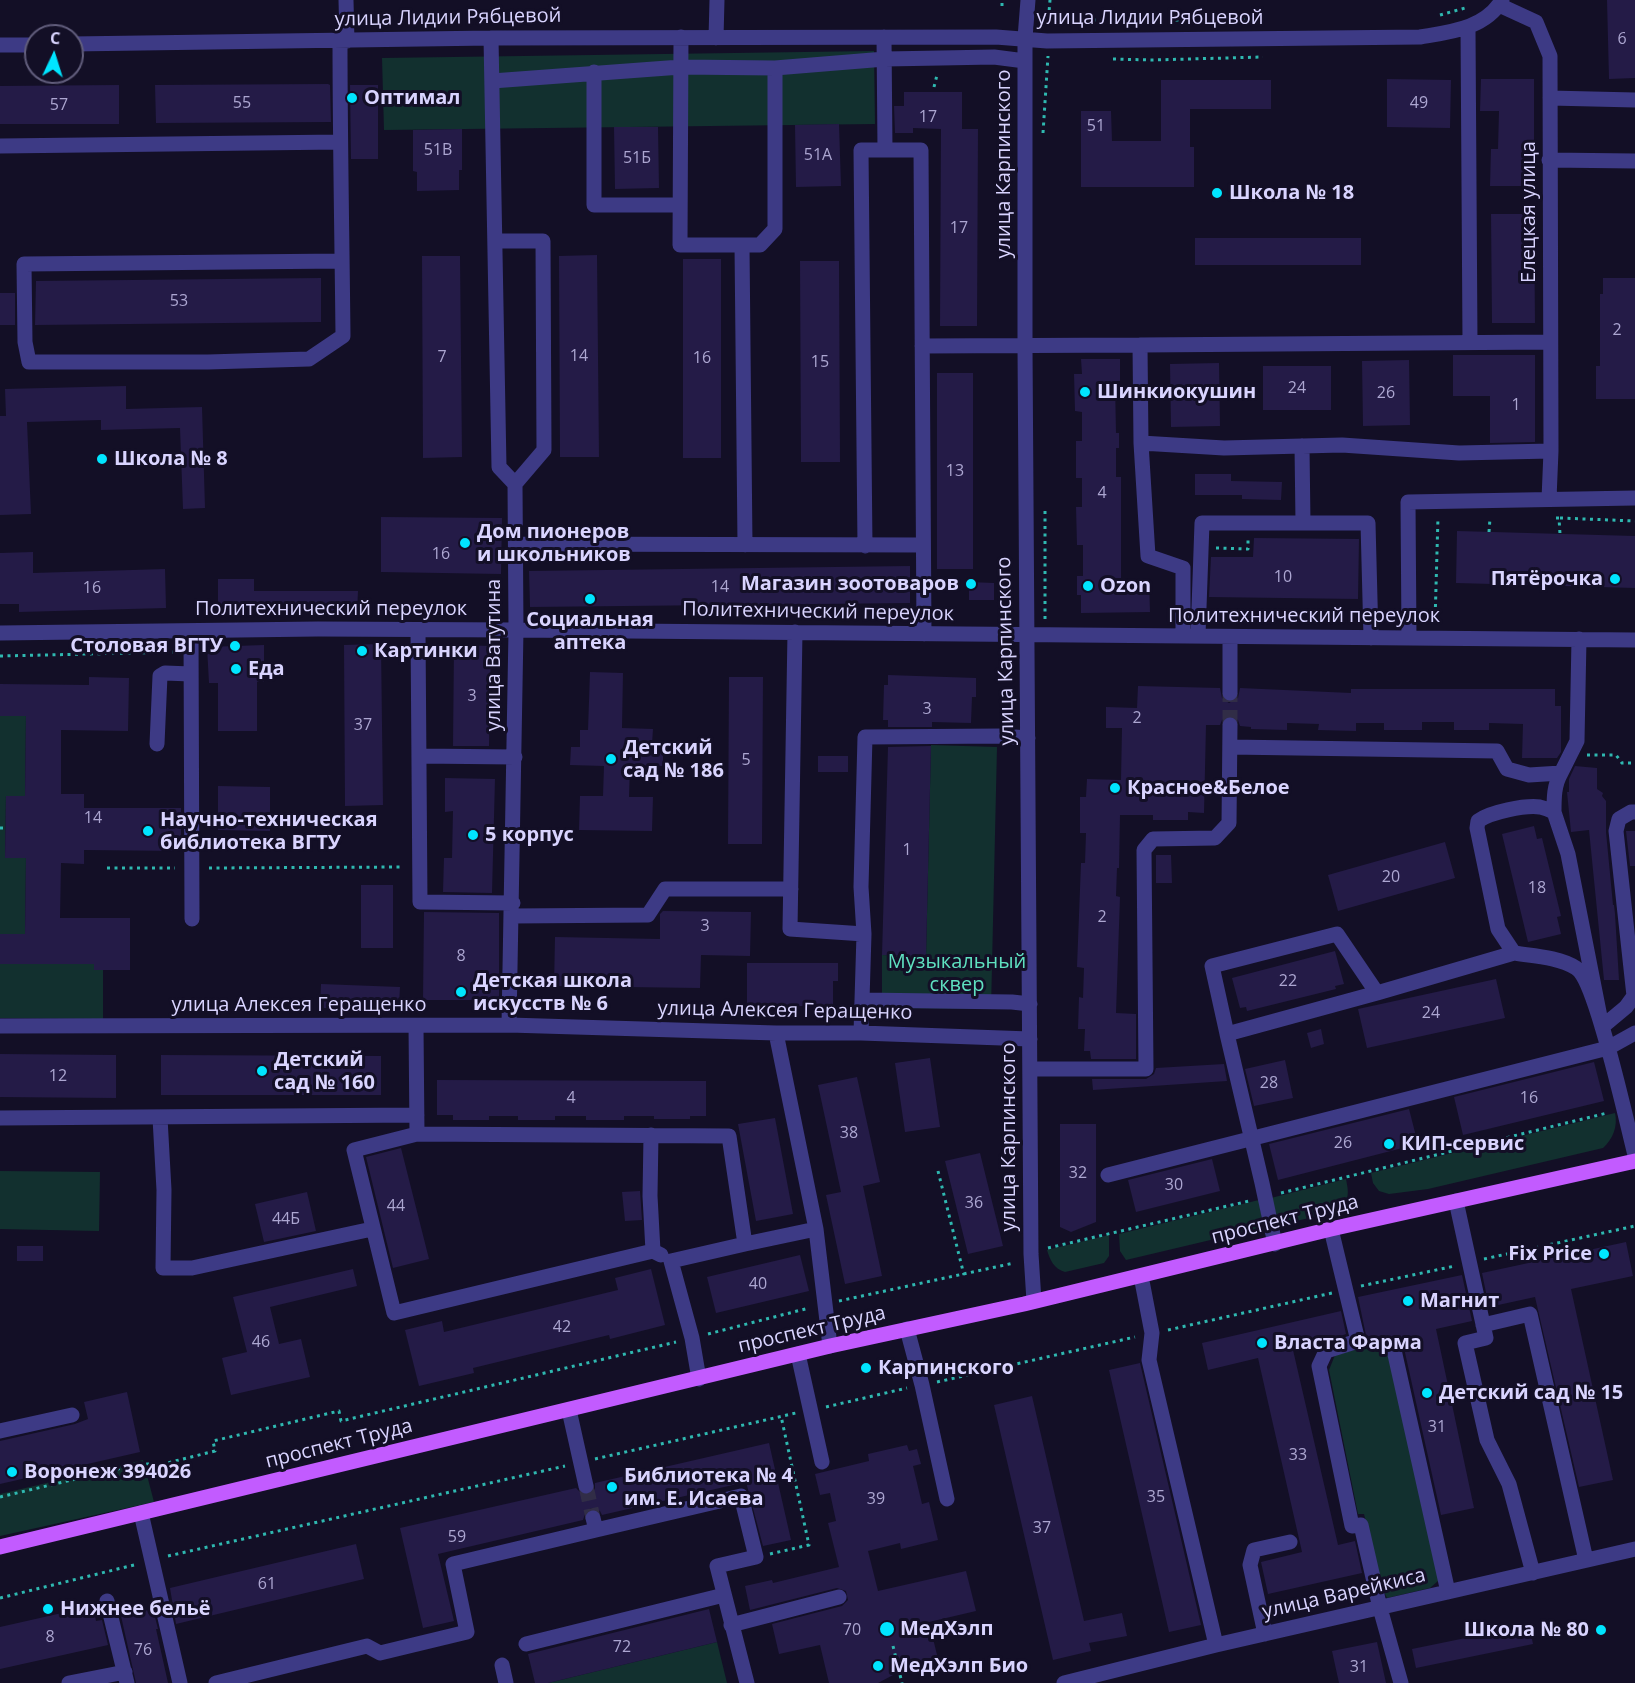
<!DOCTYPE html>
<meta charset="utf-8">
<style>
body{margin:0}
#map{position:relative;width:1635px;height:1683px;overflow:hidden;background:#130f26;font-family:"Open Sans",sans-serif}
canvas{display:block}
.north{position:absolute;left:24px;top:24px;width:60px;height:60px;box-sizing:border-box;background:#130f26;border:2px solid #625e7d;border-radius:50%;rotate:4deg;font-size:16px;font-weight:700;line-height:24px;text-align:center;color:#d9d4ff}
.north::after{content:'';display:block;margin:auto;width:21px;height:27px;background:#00e5ff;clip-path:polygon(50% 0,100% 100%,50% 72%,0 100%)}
</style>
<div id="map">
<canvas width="1635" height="1683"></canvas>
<div class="north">С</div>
</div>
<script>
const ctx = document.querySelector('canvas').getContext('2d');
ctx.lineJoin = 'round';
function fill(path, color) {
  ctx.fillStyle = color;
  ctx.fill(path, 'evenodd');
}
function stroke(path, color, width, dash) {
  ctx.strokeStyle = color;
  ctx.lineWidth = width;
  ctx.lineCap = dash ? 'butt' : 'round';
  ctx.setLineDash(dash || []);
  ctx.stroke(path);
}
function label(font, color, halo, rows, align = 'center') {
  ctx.font = font + ' "Open Sans",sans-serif';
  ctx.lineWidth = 6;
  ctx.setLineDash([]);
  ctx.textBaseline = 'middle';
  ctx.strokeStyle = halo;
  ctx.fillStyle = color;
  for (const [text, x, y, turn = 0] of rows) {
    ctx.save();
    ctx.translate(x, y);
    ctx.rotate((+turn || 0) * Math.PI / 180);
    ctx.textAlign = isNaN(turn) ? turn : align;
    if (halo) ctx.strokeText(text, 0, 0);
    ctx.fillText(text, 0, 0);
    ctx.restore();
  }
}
fill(new Path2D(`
 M874,51L875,124L384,130L382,58Z
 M0,716H26L25,796H6L5,857L26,858L25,934H0Z
 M931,745L997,747L991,1009L882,1008V955L926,956Z
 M0,964H94V970H103V1019L0,1018Z
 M1615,1113C1618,1126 1613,1139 1603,1148L1428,1189L1389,1194L1379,1191L1373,1183L1371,1173Z
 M0,1171L100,1172L99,1231L0,1229Z
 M1346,1179C1347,1185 1349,1192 1347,1198C1341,1215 1302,1219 1286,1223C1276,1219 1274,1208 1271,1198Z
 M1259,1200L1262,1219L1257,1229L1126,1260L1120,1251L1119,1234Z
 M1109,1235V1256L1104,1263L1065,1272C1054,1269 1050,1260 1047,1250Z
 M1398,1339L1436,1516L1438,1581L1430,1588L1387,1598L1383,1590L1364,1514H1358L1329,1370L1335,1355Z
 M143,1460L154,1502L0,1536V1494Z
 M717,1642L727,1683H548Z`), '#12302f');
fill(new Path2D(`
 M1607,0H1635V78L1609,79Z
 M1387,79L1451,80L1450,128L1387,127Z
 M1481,79H1534V186H1490L1491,149H1498L1499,111H1480Z
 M1161,80H1271V109H1190V147H1194V187H1081V111H1111L1112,141H1161Z
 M328,84L330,85L331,122L156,123L155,85Z
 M119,85V124H0V86Z
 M350,85H378V159H351Z
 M904,92H962V129H978L977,326H940L941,129L913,128V133H895L894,106H904Z
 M839,124L841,186L796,187L795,125Z
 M614,127H658L659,188L615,189Z
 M462,129V170H459V190L417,191V172L413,171V130Z
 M1491,214H1534L1535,323H1492Z
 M1195,238H1361V265H1195Z
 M597,255L599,457H560L559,256Z
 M422,256H460L462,457L423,458Z
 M683,259H721V458H683Z
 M800,261H839L840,462H801Z
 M321,278V322L35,325L36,281Z
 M1603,278H1635V399H1596V366H1600V294H1603Z
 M0,293H15V325H0Z
 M1453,355H1535V442L1490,443V396H1453Z
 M1081,359H1120V381H1115L1116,433H1119V448H1116V477H1121V580H1149L1150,612L1081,613V595H1077V576H1083V545H1077L1076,507H1082V478H1076V441H1082V412L1075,411L1074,374H1082Z
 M1409,360L1410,425L1363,426L1362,361Z
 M1219,363L1220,426L1171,427L1170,364Z
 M1263,366H1331V410H1263Z
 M937,373H973V569H937Z
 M126,386V409L202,407L205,508L183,509L180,428L101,430V420L27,422L31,514L0,515V416H6L5,389Z
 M1195,474H1231V481L1282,482L1281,500L1242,499V495H1195Z
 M381,517L502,518L501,574L381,572Z
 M1457,531L1635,536V588L1456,583Z
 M1254,538L1359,539L1358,599L1209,597L1211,557H1253Z
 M33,552V573L165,569L166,608L19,612V604H0V553Z
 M910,566V603L530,607L529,571Z
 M218,579H254V591H358L357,612L218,613Z
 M969,582L994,583V600H969Z
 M381,644L383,805L345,806L344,645Z
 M264,645V682H257V731H218V683H209L207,647Z
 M454,645L491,646L489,746H453Z
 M590,672L623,673L622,728L653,729L652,744H663V766L630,765L629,797H653L652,831L579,830L580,796H603L604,766L570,765L571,747H580V730H588Z
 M888,675L976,678V697H972L971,723L932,722V727H888V720H883L884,685H888Z
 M89,677L129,678L128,731L61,730V794H84V808H181V851L84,850V864L61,863L60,918H130V970H94V964H0V934H25L26,858H5L6,796H25L26,716H0V684L89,685Z
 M729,677H763L762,844H728Z
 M1138,686L1220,688L1222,698L1229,703L1238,698L1240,688L1351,693V689H1555V706H1561V752L1557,758H1522L1523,724L1489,723V730H1454V722H1422V730H1384V723H1356V731L1318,730L1319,724L1287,723V730L1251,729V727L1240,726L1238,720L1230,715L1222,720L1220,725H1206L1204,813L1188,812V820H1153V815H1120L1119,868H1117L1116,896L1120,897L1116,1013L1136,1014V1059H1091L1090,1051H1084L1085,1029H1078L1079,997L1083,998L1084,968L1077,967L1081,863H1085L1086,833H1080V797H1086L1087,779L1121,780L1122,728H1106V707L1137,708Z
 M931,746L926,956L882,955L888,747Z
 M818,756H848V772H818Z
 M1575,766L1597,768V789L1603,793L1602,796L1606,801V832L1613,905H1614L1615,914L1619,980H1604L1589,830L1571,832L1567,792H1569V779Z
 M445,778L495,779L492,893L443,892L444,858H452L453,811L445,812Z
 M218,786L270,787V831L218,830Z
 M1534,826L1537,839L1542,838L1561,916L1557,917L1561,934L1528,942L1502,834Z
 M1626,831H1635V866H1630Z
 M1445,842L1455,878L1338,911L1328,875Z
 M1156,855H1171L1172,883H1156Z
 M361,885H393V948H361Z
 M663,911L751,912L750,956L701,955L700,988L554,986L555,937L660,939V914Z
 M424,912L499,913V1000H423Z
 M1335,951L1344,984L1335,986L1336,989L1247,1011L1246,1007L1240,1008L1232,978Z
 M747,963H838V981H833V1006H747Z
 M1496,979L1505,1018L1367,1048L1358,1009Z
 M321,984L400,987L399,1006H369V1008H320Z
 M1321,1029L1324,1044L1311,1048L1307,1033Z
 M0,1054L116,1055V1098L0,1097Z
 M161,1055L381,1056V1095H161Z
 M930,1058L940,1127L905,1132L895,1063Z
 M1285,1060L1293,1098L1254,1106L1245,1069Z
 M1594,1062L1604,1101L1463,1135L1454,1097Z
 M1224,1064L1227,1081L1093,1090L1092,1079H1146L1154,1074L1156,1068Z
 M857,1077L880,1182L863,1186L882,1276L845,1284L826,1195L841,1192L818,1085Z
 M437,1080L706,1081V1116H690V1119H654V1116H624V1120H586V1116H555V1120H518V1116H489V1120H453V1115H437Z
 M1409,1109L1418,1144L1278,1180L1269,1144Z
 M775,1118L793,1214L756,1221L738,1124Z
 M1060,1124H1096V1222L1071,1232L1060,1227Z
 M401,1148L429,1259L393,1268L366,1157Z
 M980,1153L1003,1246L968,1254L945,1161Z
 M1212,1159L1220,1191L1136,1212L1128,1180Z
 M640,1191L642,1220L625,1221L622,1192Z
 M307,1192L316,1231L264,1242L255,1204Z
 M1626,1242L1633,1276L1571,1289L1613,1480L1579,1487L1535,1297L1489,1307L1482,1273Z
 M17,1246H43V1261H17Z
 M800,1255L809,1291L716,1313L707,1277Z
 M353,1269L357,1286L270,1307L279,1344L301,1339L310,1377L231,1395L222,1358L247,1352L233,1297Z
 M651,1269L665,1325L610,1339L609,1335L473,1368L474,1373L419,1386L405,1330L442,1321L444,1332L618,1290L615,1278Z
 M1462,1275L1472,1321L1436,1329L1474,1508L1441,1515L1404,1348L1398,1339L1368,1345L1358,1297Z
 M1341,1311L1346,1334L1319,1344L1293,1350L1338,1545L1355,1541L1362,1573L1268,1594L1261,1562L1302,1552L1258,1358L1208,1370L1202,1343Z
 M1140,1363L1201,1625L1169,1632L1109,1370Z
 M127,1392L140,1452L0,1484V1441L75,1424L88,1419L84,1402Z
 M1032,1396L1084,1621L1122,1613L1127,1636L1089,1643L1091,1651L1053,1660L994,1405Z
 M769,1443L791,1540L763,1546L746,1482L602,1515L600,1511L591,1508L586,1511L583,1520L438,1554L454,1621L423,1628L400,1528L576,1488L583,1495H589L595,1489V1483Z
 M907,1445L909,1451L917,1449L921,1464L913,1466L922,1504L929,1502L938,1540L901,1549L900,1543L868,1551L878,1591L966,1571L976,1611L929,1622L938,1659L893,1669L895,1674L878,1683H829L820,1645L779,1654L772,1624L842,1606L848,1600L846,1591L837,1588L750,1610L745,1586L772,1580L773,1583L839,1567L828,1523L836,1521L830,1493L820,1495L815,1474L869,1461L868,1454Z
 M356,1544L364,1579L176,1624L170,1588Z
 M93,1606L96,1621L102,1620L108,1645L0,1669V1627Z
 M153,1609L158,1629H156L168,1683H136L121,1616Z
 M709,1609L717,1642L548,1683H535L528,1654Z
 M1529,1625L1533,1644L1416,1668L1412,1649Z
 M1377,1642L1386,1683H1339L1332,1651Z`), '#241b47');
stroke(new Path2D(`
 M1230,725V693
 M586,1486L593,1518`), '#312d47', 15, [15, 8]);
stroke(new Path2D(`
 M1002,6V0
 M1440,15L1465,8
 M1048,20H1260
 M1048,25L1050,0
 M1113,59L1152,60L1263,57
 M934,87L937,75
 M1043,133L1048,56
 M1045,511V619
 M1556,518H1559L1560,534
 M1560,518L1635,521
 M1489,532L1490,518
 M1216,548L1248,549V540
 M1435,622L1438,517
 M0,656L175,652
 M1587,755H1616L1622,763H1635
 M0,828H5
 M107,868H175
 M209,868L403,867
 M938,1171L964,1275
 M1281,1193L1607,1113
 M1048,1248L1249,1201
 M1484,1259L1635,1226
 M1361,1286L1455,1266
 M839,1301L1014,1263
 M1168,1330L1332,1293
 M708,1334L809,1308
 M937,1382L1135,1337
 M826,1407L907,1388
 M595,1459L796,1413
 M0,1497L139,1464H163L215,1451L213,1441L339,1411L341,1421L676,1342
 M770,1554L809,1545L781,1416
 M168,1556L565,1466
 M0,1598L138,1564
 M893,1646L902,1683`), '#2fb8b0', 3, [3, 4.5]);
stroke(new Path2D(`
 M346,0L347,41
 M1028,0L1025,38V347L1031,1254L1034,1301
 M1499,5L1536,22L1550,56L1551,451L1549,499
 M1468,28L1470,342
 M681,37L680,245H760L775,229V68
 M884,37L885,150H921L924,634
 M491,38L499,467L515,484L516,630L509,1025
 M716,38L717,0
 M340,41C340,139 342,237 343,336L309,359L208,362H29L25,342L24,264L342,261
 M72,44L491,38L996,37L1047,41L1420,37C1449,32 1485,29 1502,0
 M0,45H36
 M594,72V205H680
 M492,81L681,67L775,68L885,59L941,58L994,57L1025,61
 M1550,98L1635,100
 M0,146L340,142
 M1549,160L1635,161
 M495,241H543L544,450L515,484
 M742,245L745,545
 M1140,345L1550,342
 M922,346L1140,345L1141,443L1148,556L1183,568V636
 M1141,443L1224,448L1342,445L1459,453L1551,451
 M1302,446L1303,523
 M516,544L923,545
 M865,546L861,150H885
 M418,630L420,902L513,903
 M191,631L192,919
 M795,632L790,929L864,934
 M0,633L318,629L516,630L1635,640
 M1198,636L1202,523H1368L1371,638
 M1409,638L1408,502L1635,498
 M1230,693V637
 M157,744L160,676L165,673L191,674
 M1230,747L1497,751L1507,769L1529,775L1561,773L1577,741L1579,639
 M420,756L515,757
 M1554,812C1554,798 1554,785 1561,773
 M512,916L648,915L665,889H791
 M862,1000L1012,1002L1030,1004
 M0,1026L509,1025L776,1033H861L1030,1039
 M416,1026L417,1134L729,1136L745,1244L816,1229
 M1602,1027L1568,854L1554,812C1550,810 1545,808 1540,807C1525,805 1490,812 1478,821L1477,828L1498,929L1514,953C1533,956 1559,957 1576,968C1596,980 1627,1124 1635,1155
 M1602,1027L1626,1007L1634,996L1616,831L1619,819L1631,812H1635
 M776,1033L816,1229L830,1346
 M861,1033L864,934L861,887L865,737L1001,736L1028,738
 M1227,1034L1212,966L1337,934L1377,993L1514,953
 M1030,1069H1146L1144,850L1153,839L1215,838L1229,823L1230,725
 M0,1118L417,1115
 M160,1118L164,1190L163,1268H192L372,1229
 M417,1134L354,1150L394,1313L653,1251
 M651,1135L650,1196L653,1251L661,1255
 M1108,1175L1608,1048L1635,1033
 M1456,1201L1486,1338L1465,1343L1487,1440L1509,1484L1533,1573
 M1331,1229L1358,1341L1326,1351L1319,1366L1352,1526L1361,1525L1380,1608L1401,1683
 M1275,1244L1262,1183L1227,1034L1377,993
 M1141,1276L1152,1333L1149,1360L1216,1645
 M1483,1325L1530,1314L1586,1560
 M907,1329L922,1385L947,1499
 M1394,1350L1448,1592
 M798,1354L822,1462
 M699,1379L692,1338L671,1261L745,1244
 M569,1410L586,1486
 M0,1431L72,1415
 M141,1513L180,1683
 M593,1518L596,1530L741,1496L756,1557L717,1566L747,1683
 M107,1601L127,1683
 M731,1625L839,1597
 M1265,1634L1250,1565L1254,1550L1290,1542
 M526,1644L724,1595
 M502,1665L506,1683
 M69,1683L125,1672
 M216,1683L367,1646L380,1653L467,1632L453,1564L596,1530
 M1064,1683L1216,1645L1635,1549`), '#3d3a85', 15);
stroke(new Path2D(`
 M0,1547L830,1346L1024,1304L1331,1229L1635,1161`), '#c25bff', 15);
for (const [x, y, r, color] of [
 [352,98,6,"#00e5ff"],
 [1217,193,6,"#00e5ff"],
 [1085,392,6,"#00e5ff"],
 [102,459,6,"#00e5ff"],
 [465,543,6,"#00e5ff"],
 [1615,579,6,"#00e5ff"],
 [971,584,6,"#00e5ff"],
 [1088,586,6,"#00e5ff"],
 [590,599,6,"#00e5ff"],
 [235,646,6,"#00e5ff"],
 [362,651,6,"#00e5ff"],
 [236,669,6,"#00e5ff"],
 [611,759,6,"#00e5ff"],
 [1115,788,6,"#00e5ff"],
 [148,831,6,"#00e5ff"],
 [473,835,6,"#00e5ff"],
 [461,992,6,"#00e5ff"],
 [262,1071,6,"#00e5ff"],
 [1389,1144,6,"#00e5ff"],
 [1604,1254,6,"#00e5ff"],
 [1408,1301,6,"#00e5ff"],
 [1262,1343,6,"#00e5ff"],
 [866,1368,6,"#00e5ff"],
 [1427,1393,6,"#00e5ff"],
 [12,1472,6,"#00e5ff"],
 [612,1487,6,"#00e5ff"],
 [48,1609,6,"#00e5ff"],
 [887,1629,8,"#00e5ff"],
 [1601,1630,6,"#00e5ff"],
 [878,1666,6,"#00e5ff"]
]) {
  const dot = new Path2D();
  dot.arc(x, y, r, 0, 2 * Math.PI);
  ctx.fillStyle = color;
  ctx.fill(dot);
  stroke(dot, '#130f26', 2);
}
label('16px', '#aca6d1', null, [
 ["6",1622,39],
 ["55",242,103],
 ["49",1419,103],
 ["57",59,105],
 ["17",928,117],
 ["51",1096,126],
 ["51В",438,150],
 ["51А",818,155],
 ["51Б",637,158],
 ["17",959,228],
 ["53",179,301],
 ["2",1617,330],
 ["14",579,356],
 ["7",442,357],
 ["16",702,358],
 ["15",820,362],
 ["24",1297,388],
 ["26",1386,393],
 ["1",1516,405],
 ["13",955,471],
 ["4",1102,493],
 ["16",441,554],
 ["10",1283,577],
 ["14",720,587],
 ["16",92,588],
 ["3",472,696],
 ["3",927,709],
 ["2",1137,718],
 ["37",363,725],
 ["5",746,760],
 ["14",93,818],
 ["1",907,850],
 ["20",1391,877],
 ["18",1537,888],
 ["2",1102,917],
 ["3",705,926],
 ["8",461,956],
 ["22",1288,981],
 ["24",1431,1013],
 ["12",58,1076],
 ["28",1269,1083],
 ["4",571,1098],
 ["16",1529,1098],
 ["38",849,1133],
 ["26",1343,1143],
 ["32",1078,1173],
 ["30",1174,1185],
 ["36",974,1203],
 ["44",396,1206],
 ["44Б",286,1219],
 ["40",758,1284],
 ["42",562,1327],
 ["46",261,1342],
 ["31",1437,1427],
 ["33",1298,1455],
 ["35",1156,1497],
 ["39",876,1499],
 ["37",1042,1528],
 ["59",457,1537],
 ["61",267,1584],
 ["70",852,1630],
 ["8",50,1637],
 ["72",622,1647],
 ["76",143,1650],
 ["31",1359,1667]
]);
label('20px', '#d9d4ff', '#130f26', [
 ["улица Лидии Рябцевой",448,18,-1],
 ["улица Лидии Рябцевой",1150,18],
 ["улица Карпинского",1004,164,-90],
 ["Елецкая улица",1529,212,-90],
 ["Политехнический переулок",331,609],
 ["Политехнический переулок",818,612,1],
 ["Политехнический переулок",1304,616],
 ["улица Карпинского",1006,651,-91],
 ["улица Ватутина",494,655,-90],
 ["улица Алексея Геращенко",299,1005],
 ["улица Алексея Геращенко",785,1011,1],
 ["улица Карпинского",1009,1137,-90],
 ["проспект Труда",1285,1220,-14],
 ["проспект Труда",812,1330,-13],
 ["проспект Труда",339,1444,-14],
 ["улица Варейкиса",1344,1594,-13]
]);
label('bold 20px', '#d9d4ff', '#130f26', [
 ["Оптимал",364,98],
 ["Школа № 18",1229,193],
 ["Шинкиокушин",1097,392],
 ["Школа № 8",114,459],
 ["Дом пионеров",477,532],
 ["и школьников",477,555],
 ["Пятёрочка",1603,579,"right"],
 ["Магазин зоотоваров",959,584,"right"],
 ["Ozon",1100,586],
 ["Социальная",590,620,"center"],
 ["аптека",590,643,"center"],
 ["Столовая ВГТУ",223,646,"right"],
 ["Картинки",374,651],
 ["Еда",248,669],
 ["Детский",623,748],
 ["сад № 186",623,771],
 ["Красное&Белое",1127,788],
 ["Научно-техническая",160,820],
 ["библиотека ВГТУ",160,843],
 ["5 корпус",485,835],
 ["Детская школа",473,981],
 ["искусств № 6",473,1004],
 ["Детский",274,1060],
 ["сад № 160",274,1083],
 ["КИП-сервис",1401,1144],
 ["Fix Price",1592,1254,"right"],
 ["Магнит",1420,1301],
 ["Власта Фарма",1274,1343],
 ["Карпинского",878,1368],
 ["Детский сад № 15",1439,1393],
 ["Воронеж 394026",24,1472],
 ["Библиотека № 4",624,1476],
 ["им. Е. Исаева",624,1499],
 ["Нижнее бельё",60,1609],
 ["МедХэлп",900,1629],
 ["Школа № 80",1589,1630,"right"],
 ["МедХэлп Био",890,1666]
], 'left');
label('20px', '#5fe0c0', '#130f26', [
 ["Музыкальный",957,962],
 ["сквер",957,985]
]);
</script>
